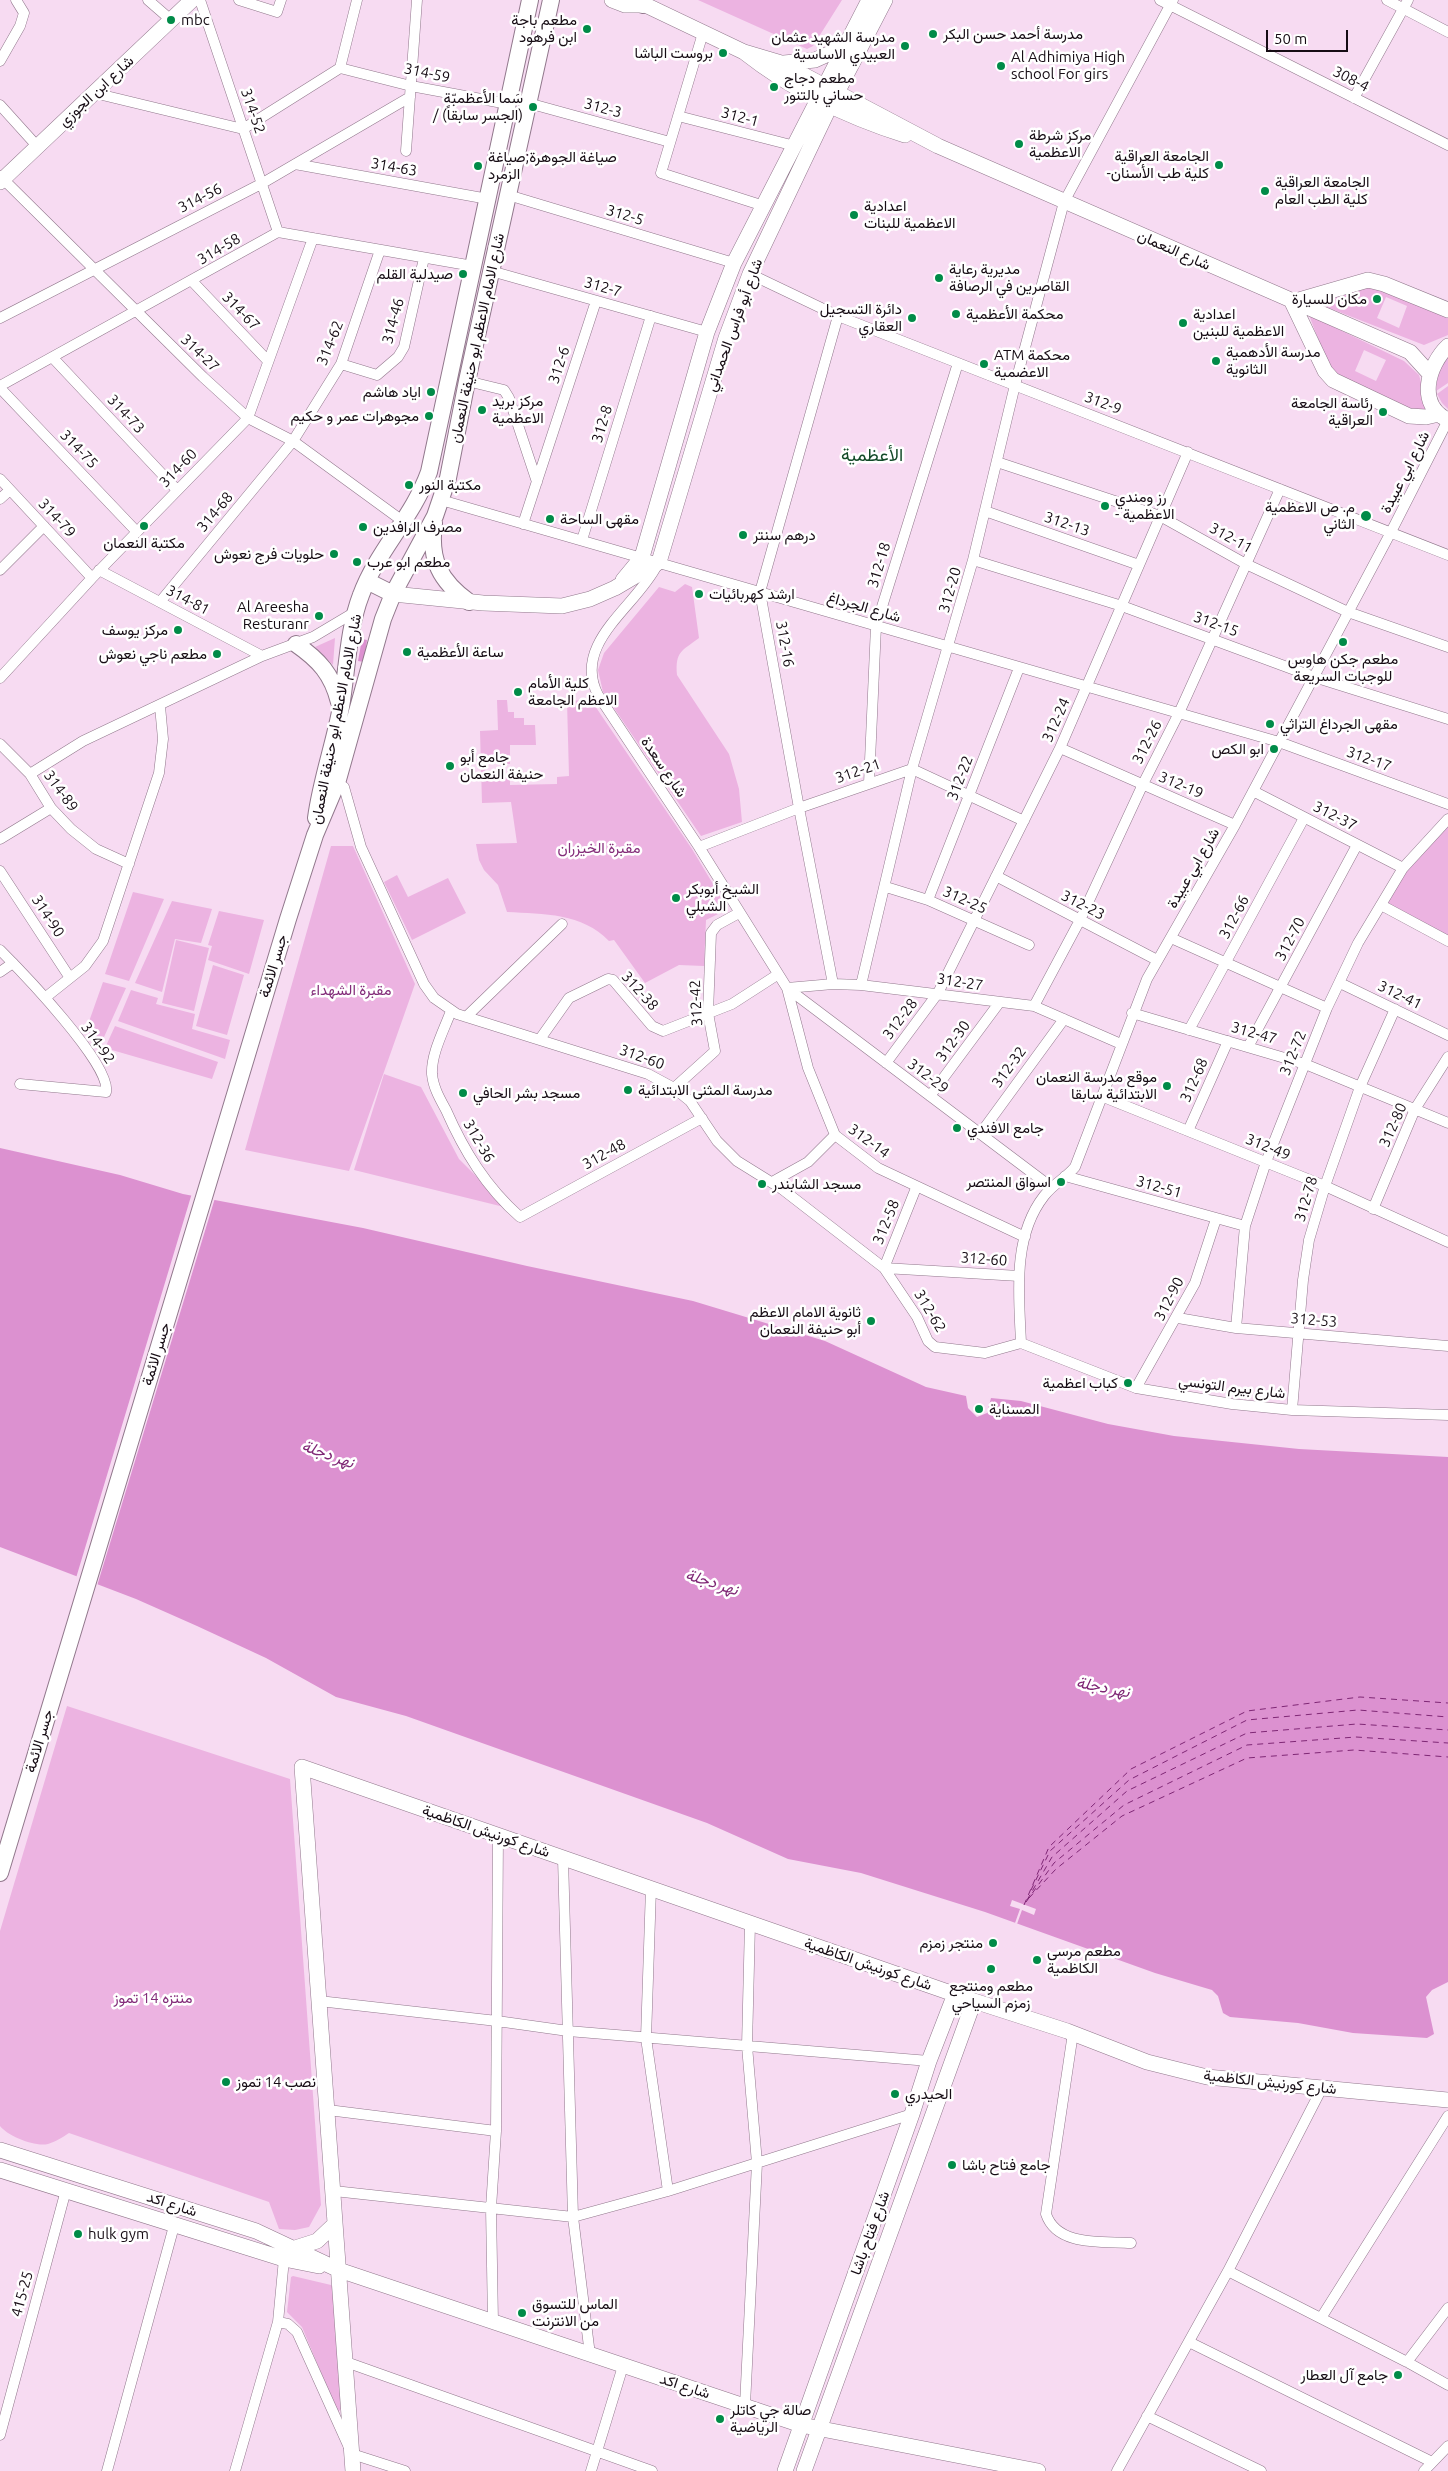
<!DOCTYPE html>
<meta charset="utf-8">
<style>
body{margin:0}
#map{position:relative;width:1448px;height:2471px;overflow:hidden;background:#f7dbf2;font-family:Ubuntu,sans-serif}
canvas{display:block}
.scale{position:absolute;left:1266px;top:30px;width:82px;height:22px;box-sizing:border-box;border:2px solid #160c14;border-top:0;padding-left:6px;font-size:15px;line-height:18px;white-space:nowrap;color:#160c14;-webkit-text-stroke:4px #fff;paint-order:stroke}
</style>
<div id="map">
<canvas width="1448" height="2471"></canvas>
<div class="scale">50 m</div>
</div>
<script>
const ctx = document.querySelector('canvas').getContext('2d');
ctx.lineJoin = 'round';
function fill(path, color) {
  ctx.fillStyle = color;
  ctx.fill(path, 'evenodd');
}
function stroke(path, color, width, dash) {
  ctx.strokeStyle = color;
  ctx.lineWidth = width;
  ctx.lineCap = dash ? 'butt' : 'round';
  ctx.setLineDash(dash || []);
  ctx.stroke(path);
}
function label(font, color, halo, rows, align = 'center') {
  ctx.font = font + ' Ubuntu,Vazirmatn,sans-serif';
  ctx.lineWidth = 5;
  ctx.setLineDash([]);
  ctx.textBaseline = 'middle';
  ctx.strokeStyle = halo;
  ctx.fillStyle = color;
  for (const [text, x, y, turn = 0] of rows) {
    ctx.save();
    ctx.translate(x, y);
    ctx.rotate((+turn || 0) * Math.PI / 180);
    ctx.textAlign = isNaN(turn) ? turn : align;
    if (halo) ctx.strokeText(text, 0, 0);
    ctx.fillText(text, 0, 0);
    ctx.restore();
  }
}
fill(new Path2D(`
 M698,0H842L813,46L807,49Z
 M1370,285L1448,318V335L1424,345L1316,303ZM1386,297L1407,306L1399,328L1377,318Z
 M1309,315L1404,361L1419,375L1429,409L1420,414L1331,373ZM1364,350L1386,360L1376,381L1355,371Z
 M1448,356V383L1436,391L1438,372Z
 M1448,386V409L1442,403L1437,394Z
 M685,584L692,587L699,638C682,651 675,651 677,675L729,754L739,789L742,822L701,836L603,692L598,670L604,653L659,587L675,592Z
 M335,638L333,665L315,647Z
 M497,700H507L508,712H514V718H524V725H535L536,745H510V764H507L506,754H493L494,762L485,763L486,778L510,777V785L557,784V777L569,776L567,701L586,700L593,703L692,849L725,904L722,912L706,920L704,966L679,965L645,983L614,940L609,941C582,913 544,914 507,912L498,885L484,870L479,860L476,844L517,843L511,802L482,803L480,731L498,730Z
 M1448,819V942L1381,905L1403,868Z
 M331,846H353L415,984L349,1171L245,1150Z
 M397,875L408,897L448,878L466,913L412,940L384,882Z
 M133,892L164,899L129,981L105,974Z
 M172,901L212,909L201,943L175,939L162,992L135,983Z
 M219,911L264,920L249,974L208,960L212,946L208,945Z
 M176,940L209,948L194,1011L162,1003Z
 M213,965L244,975L227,1035L196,1026Z
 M103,982L126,988L100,1046L86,1030Z
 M131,990L158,998L156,1004L195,1014L192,1029L230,1040L225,1059L118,1021Z
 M115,1026L218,1062L212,1079L105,1048Z
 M384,1074L421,1087L459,1159L508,1208L354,1170Z
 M67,1706L290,1779L321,2205L309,2227L295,2230L279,2229L269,2202L69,2133C63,2137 55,2142 48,2144C34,2147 8,2136 0,2126V1931Z
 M293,2276L331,2285L333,2287L341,2409L339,2411H337L302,2327L287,2312L291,2277Z`), '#ecb3e1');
fill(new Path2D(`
 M362,639L367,640L364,662L358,661Z
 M0,1148L120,1175L183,1194L363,1228L527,1266L693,1301L825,1341L926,1387L966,1396L968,1408L977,1417L987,1413L991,1398L1021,1401L1108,1424L1174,1436L1299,1449L1448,1457V1982L1432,1990L1426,1997L1434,2034L1427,2038L1353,2033L1298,2023L1230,2017L1223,2013L1218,1996L1212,1990L1155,1973L985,1912L861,1873L788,1859L707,1823L406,1716L336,1697L266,1658L197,1626L136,1599L0,1547Z`), '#dc91d0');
fill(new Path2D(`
 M192,1193L215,1198L97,1586L76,1578Z
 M1012,1900L1036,1909L1034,1915L1022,1910L1017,1924L1015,1923L1020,1909L1010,1906Z`), '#f7dbf2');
stroke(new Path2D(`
 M1031,1890L1050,1851L1129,1780L1247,1720L1358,1710L1448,1717
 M1029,1898L1056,1869L1122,1816L1247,1758L1354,1750L1448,1757
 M1027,1900L1052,1857L1127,1791L1247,1733L1357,1724L1448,1730
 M1026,1902L1054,1863L1124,1805L1247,1745L1356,1737L1448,1743
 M1024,1905L1049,1847L1131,1769L1247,1711L1360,1697L1448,1703`), '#7f2775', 1, [6, 5]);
const street = new Path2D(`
 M148,0L171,20
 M200,0L278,232
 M239,0L277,12L281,0
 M1160,0L1448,145
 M1387,0L1448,32
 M703,33L661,173L764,206
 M0,61L20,26L24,13L16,0
 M340,68L411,86L508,104
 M94,93L243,129L340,68L357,0
 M1354,98L1408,0
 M528,103L670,142
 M0,105L37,146
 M678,116L795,146
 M406,151L417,0
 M295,164L488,199
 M0,176L203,377L248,418L293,441L404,522
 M508,195L734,263
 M491,271L707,332
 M750,274L838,316L1448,555
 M192,281L268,361
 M0,318L261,184L410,97
 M53,358L177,490
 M341,364L377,375L398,357L404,347L424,258
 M467,381L504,390L509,398L537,482
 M0,386L278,232L473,266
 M0,388L137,532
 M997,462L1160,516L1246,564L1348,612L1448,647
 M0,479L92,578
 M0,499L10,490
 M441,500L1279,742L1448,804
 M985,511L1139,565
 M523,524L596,301
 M582,540L651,316
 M973,560L1122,606L1314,677L1448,719
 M657,565C637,606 571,643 598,695L699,847L787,988L1051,1187
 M0,570L44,526
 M99,570L262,656
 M160,602L293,441L341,364L380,250
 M0,678L92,578L248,418L313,238
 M0,744L30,774L51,808L71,829L96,849L129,864
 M1060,748L1235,825
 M30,774L83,741L262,656L313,637L355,612
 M337,783L344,787L361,847L424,984L434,998L457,1014L648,1074L674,1088L690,1101L717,1141L737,1161L782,1189L884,1268L1019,1276
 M869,783L876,626L958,363
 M1253,791L1403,868
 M0,839L51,808
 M699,847L799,808L912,769L1024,821
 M0,871L70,978
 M996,876L1157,960
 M886,887L928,900L1029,945
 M928,900L1019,668
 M1381,905L1448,941
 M1171,938L1327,1008
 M0,950C21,971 112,1065 106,1092L20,1084
 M0,972L13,963
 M1340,983L1448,1035
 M833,984L799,808L760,592L838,316
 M861,985L912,769L973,560L1015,385L1064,202L1173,0
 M787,988L808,1068L835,1135L878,1168L1025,1237
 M787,988L833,984L861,985L1034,1006L1121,1044
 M46,997L85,966L103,941L159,773L163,739L160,706
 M1034,1006L1080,920L1143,784L1179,713L1280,489
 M451,1011C444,1030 431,1054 432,1074C433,1087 440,1099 446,1110C464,1151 486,1187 520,1217L702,1118
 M1132,1013L1305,1064L1448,1123
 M466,1017L562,924
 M1189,1030L1304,818
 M540,1039L569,998L608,979L613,980L652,1026L663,1031L732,1004L777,975
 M1248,1047L1357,845
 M886,1063L938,993L1060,748L1188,452
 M674,1088L715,1051L708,1013L711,933L717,925L739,913
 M930,1096L999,1003
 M1101,1096L1325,1186L1448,1242
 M1188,1131L1228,1041
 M980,1134L1064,1019
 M1065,1176L1245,1226
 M772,1182L808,1162L835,1135
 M916,1188L884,1268L917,1317L928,1341L935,1347L985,1353L1021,1343
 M1373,1209L1415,1109L1448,1057
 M1178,1318L1236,1328L1448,1346
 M1236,1328L1245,1226L1266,1162L1327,1008L1358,943L1403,868L1448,819
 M1021,1343C1019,1295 1012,1237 1044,1196C1054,1183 1065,1179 1075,1167L1147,979L1235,825L1391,532L1448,420
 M1021,1343L1136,1388L1232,1404L1292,1410L1448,1415
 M1136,1388L1195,1283L1216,1219
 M1292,1410L1303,1280L1309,1240L1325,1186L1360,1087L1395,1009
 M563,1858L573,2217L590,2355
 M651,1888L646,2038L668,2191
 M319,2001L497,2021L568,2031L929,2061
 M1073,2033L1046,2214C1057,2247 1103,2241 1131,2243
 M328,2110L496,2131
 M334,2191L573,2217L668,2191L912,2114
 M1228,2271L1407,2362L1448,2385
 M1321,2318L1448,2116
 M278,2322L288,2324L297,2332L352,2454L405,2471
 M493,2322L491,2208L496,2131L498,1835
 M1189,2342L1432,2462
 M346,2362L652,2471
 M1407,2362L1448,2308
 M745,2405L757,2163L747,2046L750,1923
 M1147,2416L1261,2471
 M0,2435L66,2190
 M107,2471L174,2226
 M235,2471L278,2322L284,2259
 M591,2471L623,2366
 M1117,2471L1228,2271L1322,2088
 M1424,2471L1448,2446`);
const secondary = new Path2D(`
 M612,0L625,5H643
 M635,0L744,52C791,89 847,117 905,135
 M744,52L781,63L938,146L1410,352L1430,374
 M784,63L815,60L846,46
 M0,182L192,0
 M1448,346C1428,365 1416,405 1448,420
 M1439,414L1426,417L1409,416L1333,380L1325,371L1292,302L1368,280L1384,284L1448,310
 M623,580L642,557L707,332L734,263L869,0
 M393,594L483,603L562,606L590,599L615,588L659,562L726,338L750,274L830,106L885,0
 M0,2150L256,2231L339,2270L801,2425L1038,2471
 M0,2170L284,2259L319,2266
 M295,2248L317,2241L335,2224
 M353,2471L302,1767L974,2001L1067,2031L1147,2062L1207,2077L1448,2100
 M785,2471L912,2114L929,2061L955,1994
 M804,2471L974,2001`);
const primary = new Path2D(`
 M639,0L643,5
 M434,523C429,560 440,581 469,602
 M367,581L393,594
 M296,644C319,660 332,674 339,702
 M316,818C321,780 334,745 341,707C347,672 348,628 361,595C377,551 413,517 429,472L530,0
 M0,1873L288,919L315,835L337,783L383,619L393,594L435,516L448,478L467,381L551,0`);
stroke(street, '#91788c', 11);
stroke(secondary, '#91788c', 16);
stroke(primary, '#91788c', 18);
stroke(street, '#fff', 10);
stroke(secondary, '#fff', 15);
stroke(primary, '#fff', 16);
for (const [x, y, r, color] of [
 [171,20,5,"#008b48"],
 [587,29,5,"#008b48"],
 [933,34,5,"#008b48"],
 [905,46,5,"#008b48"],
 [723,53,5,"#008b48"],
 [1001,66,5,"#008b48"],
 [774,87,5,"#008b48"],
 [533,107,5,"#008b48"],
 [1019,144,5,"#008b48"],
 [1219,165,5,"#008b48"],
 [478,166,5,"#008b48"],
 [1265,191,5,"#008b48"],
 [854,215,5,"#008b48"],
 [463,274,5,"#008b48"],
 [939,278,5,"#008b48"],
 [1377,299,5,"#008b48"],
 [956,314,5,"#008b48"],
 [912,318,5,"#008b48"],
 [1183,323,5,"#008b48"],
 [1216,361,5,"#008b48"],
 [984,364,5,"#008b48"],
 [431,392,5,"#008b48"],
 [482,410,5,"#008b48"],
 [1383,412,5,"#008b48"],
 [429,416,5,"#008b48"],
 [409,485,5,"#008b48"],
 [1105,506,5,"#008b48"],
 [1366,516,6,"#008b48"],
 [550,519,5,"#008b48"],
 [144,526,5,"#008b48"],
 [363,527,5,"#008b48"],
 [743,535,5,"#008b48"],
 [334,554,5,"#008b48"],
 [357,562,5,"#008b48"],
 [699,594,5,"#008b48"],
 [319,616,5,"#008b48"],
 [178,630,5,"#008b48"],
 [1343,642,5,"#008b48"],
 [407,652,5,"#008b48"],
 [217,654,5,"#008b48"],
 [518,692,5,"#008b48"],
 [1270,724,5,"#008b48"],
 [1274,749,5,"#008b48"],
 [450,766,5,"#008b48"],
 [676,898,5,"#008b48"],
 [1167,1086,5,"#008b48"],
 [628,1090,5,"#008b48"],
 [463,1093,5,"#008b48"],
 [957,1128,5,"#008b48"],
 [1061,1182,5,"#008b48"],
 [762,1184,5,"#008b48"],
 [871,1321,5,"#008b48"],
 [1128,1383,5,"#008b48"],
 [979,1409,5,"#008b48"],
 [993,1943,5,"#008b48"],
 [1037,1960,5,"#008b48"],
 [991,1969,5,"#008b48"],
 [226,2082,5,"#008b48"],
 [895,2094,5,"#008b48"],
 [952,2165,5,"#008b48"],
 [78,2234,5,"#008b48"],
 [522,2313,5,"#008b48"],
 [1398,2375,5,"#008b48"],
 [720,2419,5,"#008b48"]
]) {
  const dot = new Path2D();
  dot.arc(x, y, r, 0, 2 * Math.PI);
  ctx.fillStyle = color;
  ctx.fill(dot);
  stroke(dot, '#fff', 2);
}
label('15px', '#160c14', '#fff', [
 ["mbc",181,20],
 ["مطعم باجة",577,20,"right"],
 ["ابن فرهود",577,37,"right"],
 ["مدرسة أحمد حسن البكر",943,34],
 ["مدرسة الشهيد عثمان",895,37,"right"],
 ["العبيدي الاساسية",895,54,"right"],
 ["بروست الباشا",713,53,"right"],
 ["Al Adhimiya High",1011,57],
 ["school For girs",1011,74],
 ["مطعم دجاج",784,78],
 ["حساني بالتنور",784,95],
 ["سَما الأعظميّة",523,98,"right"],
 ["/ (الجسر سابقاً)",523,115,"right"],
 ["مركز شرطة",1029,135],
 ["الاعظمية",1029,152],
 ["الجامعة العراقية",1209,156,"right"],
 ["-كلية طب الأسنان",1209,173,"right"],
 ["صياغة الجوهرة;صياغة",488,157],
 ["الزمرد",488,174],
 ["الجامعة العراقية",1275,182],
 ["كلية الطب العام",1275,199],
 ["اعدادية",864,206],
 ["الاعظمية للبنات",864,223],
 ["مديرية رعاية",949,269],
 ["القاصرين في الرصافة",949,286],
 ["صيدلية القلم",453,274,"right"],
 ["مكان للسيارة",1367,299,"right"],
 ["دائرة التسجيل",902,309,"right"],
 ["العقاري",902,326,"right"],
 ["محكمة الأعظمية",966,314],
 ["اعدادية",1193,314],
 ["الاعظمية للبنين",1193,331],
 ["مدرسة الأدهمية",1226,352],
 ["الثانوية",1226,369],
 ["ATM محكمة",994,355],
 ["الاعضمية",994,372],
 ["اياد هاشم",421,392,"right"],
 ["مركز بريد",492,401],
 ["الاعظمية",492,418],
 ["رئاسة الجامعة",1373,403,"right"],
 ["العراقية",1373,420,"right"],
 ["مجوهرات عمر و حكيم",419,416,"right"],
 ["مكتبة النور",419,485],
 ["رز ومندي",1115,497],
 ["- الاعظمية",1115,514],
 ["م. ص الاعظمية",1355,507,"right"],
 ["الثاني",1355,524,"right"],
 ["مقهى الساحة",560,519],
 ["مصرف الرافدين",373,527],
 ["درهم سنتر",753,535],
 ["مكتبة النعمان",144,543,"center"],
 ["حلويات فرج نعوش",324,554,"right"],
 ["مطعم ابو عرب",367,562],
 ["ارشد كهربائيات",709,594],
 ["Al Areesha",309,607,"right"],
 ["Resturanr",309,624,"right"],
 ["مركز يوسف",168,630,"right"],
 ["ساعة الأعظمية",417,652],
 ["مطعم ناجي نعوش",207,654,"right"],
 ["مطعم جكن هاوس",1343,659,"center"],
 ["للوجبات السريعة",1343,676,"center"],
 ["كلية الأمام",528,683],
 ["الاعظم الجامعة",528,700],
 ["مقهى الجرداغ التراثي",1280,724],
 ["ابو الكص",1264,749,"right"],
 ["جامع أبو",460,757],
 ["حنيفة النعمان",460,774],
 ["الشيخ أبوبكر",686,889],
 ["الشبلي",686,906],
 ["موقع مدرسة النعمان",1157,1077,"right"],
 ["الابتدائية سابقا",1157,1094,"right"],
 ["مدرسة المثنى الابتدائية",638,1090],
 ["مسجد بشر الحافي",473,1093],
 ["جامع الافندي",967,1128],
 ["اسواق المنتصر",1051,1182,"right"],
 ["مسجد الشابندر",772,1184],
 ["ثانوية الامام الاعظم",861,1312,"right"],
 ["أبو حنيفة النعمان",861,1329,"right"],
 ["كباب اعظمية",1118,1383,"right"],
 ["المسناية",989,1409],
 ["منتجر زمزم",983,1943,"right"],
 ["مطعم مرسى",1047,1951],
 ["الكاظمية",1047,1968],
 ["مطعم ومنتجع",991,1986,"center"],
 ["زمزم السياحي",991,2003,"center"],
 ["نصب 14 تموز",236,2082],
 ["الحيدري",905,2094],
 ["جامع فتاح باشا",962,2165],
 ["hulk gym",88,2234],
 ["الماس للتسوق",532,2304],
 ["من الانترنت",532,2321],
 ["جامع آل العطار",1388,2375,"right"],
 ["صالة جي كاتلر",730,2410],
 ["الرياضية",730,2427]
], 'left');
label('15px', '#160c14', '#fff', [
 ["314-59",427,73,12],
 ["308-4",1351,79,27],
 ["شارع ابن الجوزي",96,91,-43],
 ["312-3",603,108,15],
 ["314-52",253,111,71],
 ["312-1",740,117,15],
 ["314-63",394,167,10],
 ["314-56",200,198,-27],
 ["312-5",625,215,17],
 ["314-58",219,249,-30],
 ["شارع النعمان",1174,250,24],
 ["312-7",603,287,16],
 ["314-67",241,311,46],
 ["314-46",393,321,-75],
 ["شارع أبو فراس الحمداني",734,325,-70],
 ["شارع الامام الاعظم ابو حنيفة النعمان",477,338,-78],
 ["314-62",330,343,-68],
 ["314-27",200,353,44],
 ["312-6",559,365,-72],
 ["312-9",1103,403,21],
 ["314-73",126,414,47],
 ["312-8",602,424,-73],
 ["314-75",79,449,46],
 ["314-60",178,468,-46],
 ["شارع ابي عبيدة",1405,472,-63],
 ["314-68",215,512,-50],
 ["314-79",57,518,47],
 ["312-13",1067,524,19],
 ["312-11",1231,538,29],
 ["312-18",879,565,-73],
 ["312-20",950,590,-74],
 ["314-81",188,600,28],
 ["شارع الجرداغ",864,607,16],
 ["312-15",1216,624,20],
 ["312-16",785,644,80],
 ["شارع الامام الاعظم ابو حنيفة النعمان",336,719,-79],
 ["312-24",1056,720,-66],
 ["312-26",1147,742,-63],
 ["312-17",1369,759,20],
 ["شارع سعدة",664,767,56],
 ["312-21",858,771,-19],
 ["312-22",960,778,-69],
 ["312-19",1181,785,23],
 ["314-89",61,791,54],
 ["312-37",1335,816,27],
 ["شارع ابي عبيدة",1193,868,-60],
 ["312-25",965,900,24],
 ["312-23",1083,905,27],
 ["314-90",48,916,57],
 ["312-66",1234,917,-62],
 ["312-70",1290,939,-62],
 ["جسر الائمة",273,966,-73],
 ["312-27",960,982,9],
 ["312-38",640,991,48],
 ["312-41",1400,995,26],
 ["312-42",696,1003,-93],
 ["312-28",900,1019,-53],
 ["312-47",1254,1033,16],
 ["312-30",953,1041,-54],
 ["314-92",98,1043,55],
 ["312-72",1293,1053,-68],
 ["312-60",642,1057,20],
 ["312-32",1009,1067,-54],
 ["312-29",928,1076,37],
 ["312-68",1194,1080,-66],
 ["312-80",1393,1125,-66],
 ["312-36",479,1141,60],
 ["312-14",869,1141,36],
 ["312-49",1268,1147,22],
 ["312-48",604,1154,-29],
 ["312-51",1159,1187,16],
 ["312-78",1306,1199,-73],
 ["312-58",886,1222,-68],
 ["312-60",984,1259,4],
 ["312-90",1169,1299,-63],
 ["312-62",930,1311,59],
 ["312-53",1314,1320,5],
 ["جسر الائمة",156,1354,-73],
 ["شارع بيرم التونسي",1232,1387,7],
 ["جسر الائمة",39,1741,-73],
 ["شارع كورنيش الكاظمية",486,1831,19],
 ["شارع كورنيش الكاظمية",868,1964,19],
 ["شارع كورنيش الكاظمية",1270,2082,6],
 ["شارع اكد",172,2204,18],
 ["شارع فتاح باشا",870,2233,-70],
 ["415-25",22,2294,-75],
 ["شارع اكد",685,2386,18]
]);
label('15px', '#832c79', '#fff', [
 ["مقبرة الخيزران",599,848],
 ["مقبرة الشهداء",351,990],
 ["منتزه 14 تموز",153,1998]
]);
label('italic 16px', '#7f2775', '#fff', [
 ["نهر دجلة",328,1454,20],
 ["نهر دجلة",712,1582,18],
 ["نهر دجلة",1103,1687,11]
]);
label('18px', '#134928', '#fff', [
 ["الأعظمية",872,455]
]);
</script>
